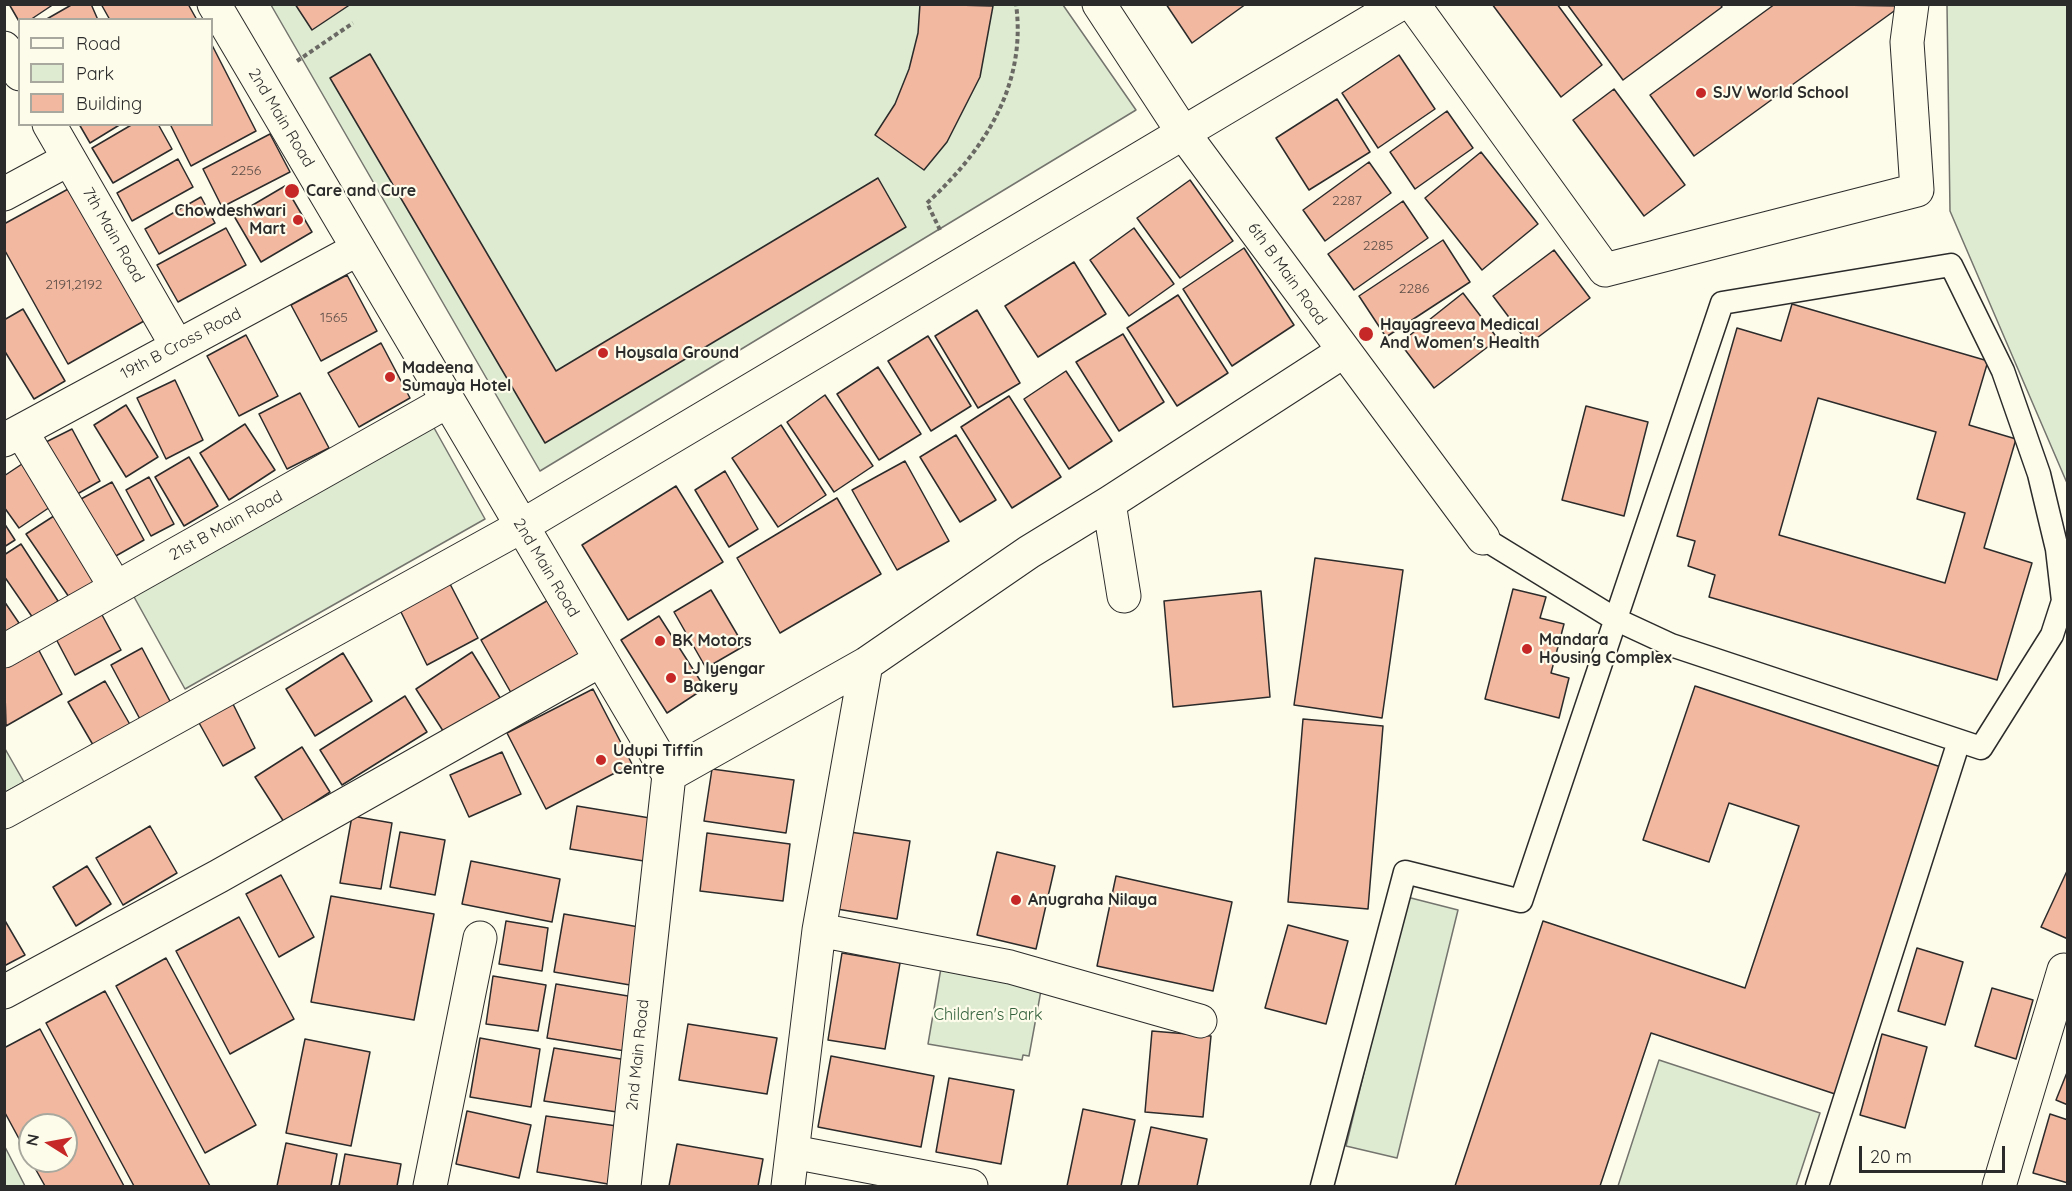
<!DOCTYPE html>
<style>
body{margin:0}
#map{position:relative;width:2072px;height:1191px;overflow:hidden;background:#fdfbea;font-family:Quicksand,sans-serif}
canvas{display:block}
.frame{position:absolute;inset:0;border:6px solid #2b2b2b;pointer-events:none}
.legend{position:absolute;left:18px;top:18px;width:195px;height:108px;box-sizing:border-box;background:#fdfbea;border:2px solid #a9a89e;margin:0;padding:8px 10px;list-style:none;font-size:18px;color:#2b2b2b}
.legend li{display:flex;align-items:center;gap:12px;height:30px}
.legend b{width:30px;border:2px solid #a9a89e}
.north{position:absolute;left:18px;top:1113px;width:60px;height:60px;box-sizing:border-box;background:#fdfbea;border:2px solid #a9a89e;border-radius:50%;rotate:281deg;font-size:16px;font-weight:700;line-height:24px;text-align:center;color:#2b2b2b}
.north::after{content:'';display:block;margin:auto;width:21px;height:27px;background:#c62828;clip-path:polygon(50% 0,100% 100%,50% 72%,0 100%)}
.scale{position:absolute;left:1859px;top:1146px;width:146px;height:27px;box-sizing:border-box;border:3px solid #2b2b2b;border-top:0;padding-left:8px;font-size:18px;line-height:21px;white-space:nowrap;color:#2b2b2b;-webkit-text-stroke:4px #fdfbea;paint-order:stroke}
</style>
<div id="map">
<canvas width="2072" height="1191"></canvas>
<div class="frame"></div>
<ul class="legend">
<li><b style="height:8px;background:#fdfbea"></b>Road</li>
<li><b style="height:16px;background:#deebd1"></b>Park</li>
<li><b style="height:16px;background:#f2b8a0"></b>Building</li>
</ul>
<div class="north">N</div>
<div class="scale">20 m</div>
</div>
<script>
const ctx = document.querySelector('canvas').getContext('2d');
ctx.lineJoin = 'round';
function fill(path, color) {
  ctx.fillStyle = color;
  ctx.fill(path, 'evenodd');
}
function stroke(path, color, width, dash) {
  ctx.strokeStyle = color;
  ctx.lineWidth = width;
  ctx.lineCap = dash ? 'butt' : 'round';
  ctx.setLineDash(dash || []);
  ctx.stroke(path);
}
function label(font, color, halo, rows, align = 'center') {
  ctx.font = font + ' Quicksand,sans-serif';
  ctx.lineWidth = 4.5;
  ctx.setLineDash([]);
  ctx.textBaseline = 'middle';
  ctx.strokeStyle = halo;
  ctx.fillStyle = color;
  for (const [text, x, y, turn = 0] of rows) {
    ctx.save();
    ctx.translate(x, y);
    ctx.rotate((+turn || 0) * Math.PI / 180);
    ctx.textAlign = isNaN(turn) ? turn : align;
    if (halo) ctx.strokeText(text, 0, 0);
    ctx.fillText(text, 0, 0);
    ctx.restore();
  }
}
const green = new Path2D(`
 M271,5H1063L1136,110L540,471Z
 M1947,5H2067V483L1950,211Z
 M433,426L485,519L185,689L133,595Z
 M4,747L24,782L4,793Z
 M1407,897L1458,910L1397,1158L1346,1146Z
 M941,968L1042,985L1029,1056L1023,1055L1022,1060L928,1044Z
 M1659,1060L1820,1113L1796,1186H1618Z
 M4,1147H5L25,1186H5Z`);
fill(green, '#deebd1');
stroke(green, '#74746e', 1.5);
const building = new Path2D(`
 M9,4H54L30,20H20V23Z
 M73,4H91L98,20H45Z
 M101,4H188L197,20H110Z
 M295,4H351L312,30Z
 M920,4L993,6L980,77L947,142L924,170L875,135L895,104L909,69L918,33Z
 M1166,4H1246L1192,43Z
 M1492,4H1557L1602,65L1561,97Z
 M1567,4H1720L1722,7L1623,80Z
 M1775,4L1901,6L1694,156L1650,95Z
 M212,45L256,131L191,166L170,124H212Z
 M370,54L556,371L878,178L906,227L545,443L330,78Z
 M1399,55L1435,109L1378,148L1342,93Z
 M1614,89L1685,185L1644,216L1573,120Z
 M1337,99L1370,152L1309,190L1276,138Z
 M1447,111L1473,148L1415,189L1390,152Z
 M79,124H121L90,143Z
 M133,124H158L172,149L113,183L92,148Z
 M270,134L290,172L222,207L203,169Z
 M1481,152L1538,224L1482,270L1425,198Z
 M178,159L193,187L132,221L117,193Z
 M1369,162L1391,193L1325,241L1303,210Z
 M1190,180L1233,241L1180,278L1137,218Z
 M285,186L312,232L261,262L234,216Z
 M70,188L144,321L68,364L4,249V224Z
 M201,197L215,223L159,254L145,229Z
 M1403,201L1428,238L1354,290L1328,254Z
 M226,228L246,265L178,302L157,265Z
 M1134,228L1174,284L1129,316L1090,260Z
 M1443,240L1470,282L1386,337L1359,296Z
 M1244,248L1294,325L1232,366L1183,289Z
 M1554,250L1590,298L1529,344L1493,296Z
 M1074,262L1106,314L1038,357L1005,306Z
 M347,275L377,331L321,361L291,305Z
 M1463,293L1498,339L1434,388L1400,343Z
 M1178,295L1228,373L1177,406L1127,328Z
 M1792,304L1988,361L1969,425L2016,439L1984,548L2032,563L1997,680L1709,597L1715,575L1688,566L1695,541L1677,536L1737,328L1781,341ZM1818,398L1936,432L1917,499L1965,513L1945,583L1779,535Z
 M23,309L65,381L34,399L4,350V320Z
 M977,310L1020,383L978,408L935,336Z
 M1123,334L1164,402L1119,431L1076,362Z
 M246,335L278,396L239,416L207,356Z
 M928,336L971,406L931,431L888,361Z
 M381,343L410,398L359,427L328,373Z
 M878,367L921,434L879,460L837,394Z
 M1066,371L1112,441L1069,469L1024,399Z
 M175,380L203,440L166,459L137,398Z
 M300,393L329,448L287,469L259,414Z
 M825,395L873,466L834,492L787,422Z
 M1009,396L1061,477L1012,508L961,427Z
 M126,405L158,457L126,477L94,425Z
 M1586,406L1648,422L1624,516L1562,500Z
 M245,424L275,470L229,500L200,453Z
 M781,425L826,495L778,527L732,458Z
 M72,429L100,481L72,497L44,443Z
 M956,435L996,500L960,522L920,457Z
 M189,457L218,506L184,526L155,477Z
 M28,460L56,503L19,528L4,507V476Z
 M905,461L949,541L897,570L852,490Z
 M725,471L758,529L729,547L695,490Z
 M149,477L174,524L151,536L126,490Z
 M112,482L144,540L114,557L81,499Z
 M676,486L723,562L628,620L582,545Z
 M837,498L881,574L780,633L737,558Z
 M60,512L104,577L71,600L26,534Z
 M4,523L15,540L4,547Z
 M21,544L58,601L33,618L4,576V555Z
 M1315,558L1403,570L1382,718L1294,705Z
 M449,582L478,638L427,665L399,608Z
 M1513,589L1546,597L1540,618L1564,624L1551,673L1569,678L1559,718L1485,699Z
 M711,590L744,646L706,668L674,612Z
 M1261,591L1270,697L1173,707L1164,601Z
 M550,599L584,658L514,698L481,640Z
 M4,601L19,623L4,633Z
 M101,613L121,650L75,675L55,637Z
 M659,616L705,688L667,713L621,640Z
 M35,643L62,694L6,726L4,660Z
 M142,648L172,705L141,721L111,665Z
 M472,652L502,701L447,737L416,689Z
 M343,653L372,701L315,736L286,689Z
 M105,681L132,728L96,750L68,702Z
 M1695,686L1944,768L1835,1094L1651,1033L1600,1186H1455L1543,921L1745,988L1799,826L1729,803L1709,862L1643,840Z
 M593,689L632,764L546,809L507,733Z
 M405,696L427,732L342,785L320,750Z
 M232,702L255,748L223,766L198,721Z
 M1303,719L1383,726L1368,909L1288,902Z
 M302,747L330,792L284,822L255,777Z
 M502,752L521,794L469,817L450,775Z
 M712,769L794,780L786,833L704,821Z
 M577,806L656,819L650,862L570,849Z
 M352,816L392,823L381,889L340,883Z
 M150,826L177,873L123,905L96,858Z
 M400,832L445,840L435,895L390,887Z
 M850,832L910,841L897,919L837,909Z
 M707,833L790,844L783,901L700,891Z
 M997,852L1055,866L1036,949L977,935Z
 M471,861L560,879L552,922L462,904Z
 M87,866L111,904L76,926L53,887Z
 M2067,871H2068V939L2041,927Z
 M281,875L314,937L279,957L246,894Z
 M1116,876L1232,902L1213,991L1097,966Z
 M331,896L434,914L414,1020L311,1002Z
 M564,914L639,927L630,985L554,972Z
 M239,917L294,1019L230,1054L176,951Z
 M4,919L25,955L4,966Z
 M506,921L548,928L542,971L499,964Z
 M1288,925L1348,941L1326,1024L1265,1008Z
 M1917,948L1963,962L1945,1025L1898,1011Z
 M842,953L900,963L885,1049L828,1040Z
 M166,958L256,1125L205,1153L116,986Z
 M493,976L546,985L538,1031L486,1024Z
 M556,984L634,997L625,1051L547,1038Z
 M1992,988L2033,1000L2016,1059L1975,1046Z
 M105,991L210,1186H134L46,1023Z
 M688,1024L777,1038L767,1094L679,1080Z
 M40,1029L124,1186H45L31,1161H66V1125H30V1159L4,1111V1048Z
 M1152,1031L1211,1036L1203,1117L1145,1112Z
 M1882,1034L1927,1047L1905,1128L1860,1115Z
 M480,1038L540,1049L531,1107L470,1097Z
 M305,1039L370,1052L351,1146L286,1133Z
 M554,1048L627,1060L617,1112L544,1101Z
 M831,1056L934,1076L921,1147L818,1127Z
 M2068,1070V1105L2056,1100Z
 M949,1078L1014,1090L1001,1164L936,1152Z
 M1083,1109L1135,1120L1121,1186H1067Z
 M467,1111L531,1125L519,1178L456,1164Z
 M2050,1114L2068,1120V1183L2033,1173Z
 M546,1116L617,1126L608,1184L537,1172Z
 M1151,1127L1207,1139L1197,1186H1138Z
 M286,1143L337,1154L331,1186H277Z
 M677,1144L763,1159L758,1186H669Z
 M345,1154L401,1164L397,1186H339Z`);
fill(building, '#f2b8a0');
stroke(building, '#2b2b2b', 1.5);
const lane = new Path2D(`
 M1322,1186L1405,872L1521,901L1722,303L1951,265L2003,371L2039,474L2057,549L2063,601L2052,635L1981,748L1671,645L1615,619L1483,538
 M1817,1186L1959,741`);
const street = new Path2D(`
 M214,4L669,775L624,1186
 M1099,4L1184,134L1483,538
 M1413,4L1605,270L1917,190L1907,42L1912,4
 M4,48L20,74
 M49,124L177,346
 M4,194L69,159
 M21,431L116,588
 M4,440L358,249
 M1109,503L1344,351
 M4,651L448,401
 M669,775L866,664L1029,552L1109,503L1124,596
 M4,812L522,526L1400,4
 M819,930L866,664
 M4,992L219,876L601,660
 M793,1152L971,1186
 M430,1186L480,938
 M788,1186L819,930L1010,967L1200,1021
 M1999,1186L2064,970L2068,971`);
stroke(lane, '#2b2b2b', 25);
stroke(street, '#2b2b2b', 35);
stroke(new Path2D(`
 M297,61L353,23
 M940,230L927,203C984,151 1027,85 1016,4`), '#6a6964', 4, [4.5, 3]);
stroke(lane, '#fdfbea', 22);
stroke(street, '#fdfbea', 33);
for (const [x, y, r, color] of [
 [1701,93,6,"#c62828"],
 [292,191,8,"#c62828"],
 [298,220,6,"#c62828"],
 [1366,334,8,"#c62828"],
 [603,353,6,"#c62828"],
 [390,377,6,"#c62828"],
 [660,641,6,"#c62828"],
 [1527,649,6,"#c62828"],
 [671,678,6,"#c62828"],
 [601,760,6,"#c62828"],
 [1016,900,6,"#c62828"]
]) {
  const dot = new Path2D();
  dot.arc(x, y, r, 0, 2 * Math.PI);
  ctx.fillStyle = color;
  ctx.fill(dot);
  stroke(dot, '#fdfbea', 2);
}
label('14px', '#5d4e48', null, [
 ["2256",246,171],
 ["2287",1347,201],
 ["2285",1378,246],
 ["2191,2192",74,285],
 ["2286",1414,289],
 ["1565",334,318]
]);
label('bold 16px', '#2b2b2b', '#fdfbea', [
 ["SJV World School",1713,93],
 ["Care and Cure",306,191],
 ["Chowdeshwari",286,211,"right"],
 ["Mart",286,229,"right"],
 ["Hayagreeva Medical",1380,325],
 ["And Women's Health",1380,343],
 ["Hoysala Ground",615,353],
 ["Madeena",402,368],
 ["Sumaya Hotel",402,386],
 ["Mandara",1539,640],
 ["Housing Complex",1539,658],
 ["BK Motors",672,641],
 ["LJ Iyengar",683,669],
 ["Bakery",683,687],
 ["Udupi Tiffin",613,751],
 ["Centre",613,769],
 ["Anugraha Nilaya",1028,900]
], 'left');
label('16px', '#2b2b2b', '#fdfbea', [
 ["2nd Main Road",281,118,59],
 ["7th Main Road",113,235,60],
 ["6th B Main Road",1287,274,54],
 ["19th B Cross Road",181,344,-28],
 ["21st B Main Road",226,526,-29],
 ["2nd Main Road",546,568,59],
 ["2nd Main Road",638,1055,-84]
]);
label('16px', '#34623c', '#fdfbea', [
 ["Children's Park",988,1015]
]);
</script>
